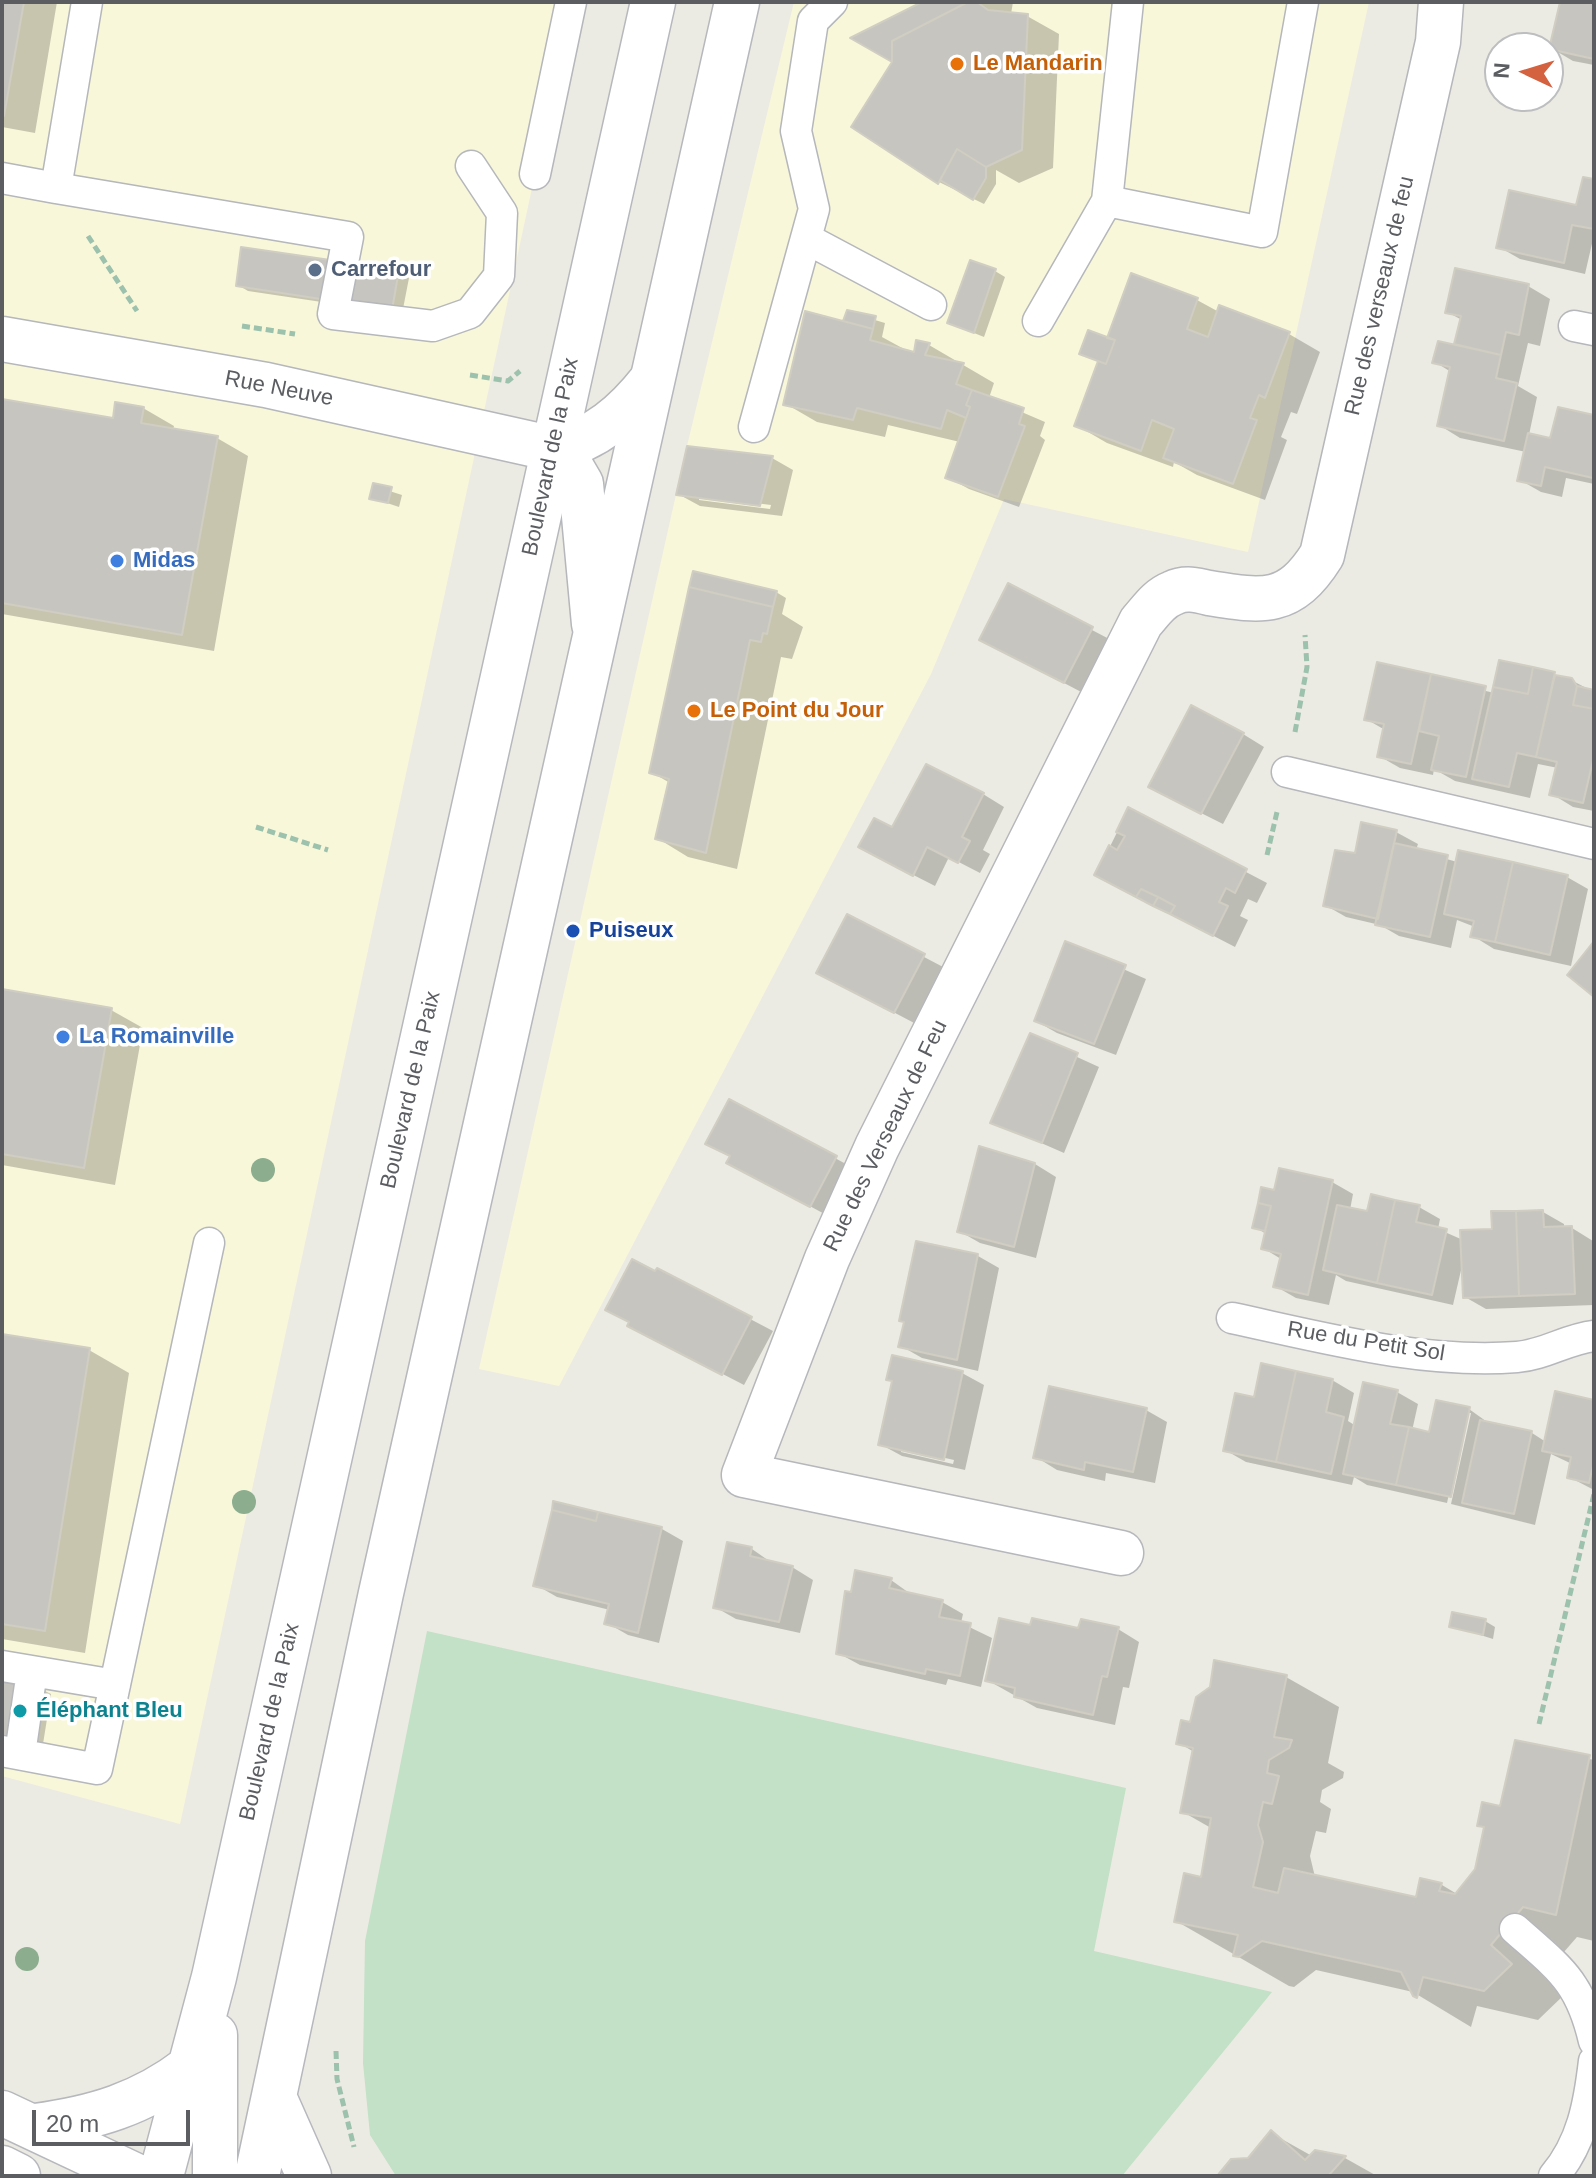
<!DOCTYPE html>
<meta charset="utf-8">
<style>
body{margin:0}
#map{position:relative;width:1596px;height:2178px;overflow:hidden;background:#ecebe3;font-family:Arial,sans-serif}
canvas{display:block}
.frame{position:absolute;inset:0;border:4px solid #5b5d61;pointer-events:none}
.north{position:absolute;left:1484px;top:32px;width:80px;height:80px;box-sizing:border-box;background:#fff;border:2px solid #bdbec0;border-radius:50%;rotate:274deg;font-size:22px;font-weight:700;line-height:32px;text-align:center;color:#5b5d61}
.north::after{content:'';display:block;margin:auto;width:28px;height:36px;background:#d46140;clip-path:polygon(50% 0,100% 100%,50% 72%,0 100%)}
.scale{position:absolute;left:32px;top:2110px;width:158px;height:36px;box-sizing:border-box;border:4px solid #5b5d61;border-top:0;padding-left:10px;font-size:24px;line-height:28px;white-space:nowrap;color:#5b5d61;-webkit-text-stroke:6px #fff;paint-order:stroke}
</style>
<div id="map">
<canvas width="1596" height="2178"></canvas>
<div class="frame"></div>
<div class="north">N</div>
<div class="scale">20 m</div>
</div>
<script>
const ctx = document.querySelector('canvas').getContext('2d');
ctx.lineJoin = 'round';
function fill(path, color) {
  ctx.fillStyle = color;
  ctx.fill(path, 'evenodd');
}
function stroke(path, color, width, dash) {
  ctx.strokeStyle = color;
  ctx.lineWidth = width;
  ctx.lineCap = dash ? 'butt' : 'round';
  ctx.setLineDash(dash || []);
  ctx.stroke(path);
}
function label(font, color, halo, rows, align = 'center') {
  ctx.font = font + ' Arial,sans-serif';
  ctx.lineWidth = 7;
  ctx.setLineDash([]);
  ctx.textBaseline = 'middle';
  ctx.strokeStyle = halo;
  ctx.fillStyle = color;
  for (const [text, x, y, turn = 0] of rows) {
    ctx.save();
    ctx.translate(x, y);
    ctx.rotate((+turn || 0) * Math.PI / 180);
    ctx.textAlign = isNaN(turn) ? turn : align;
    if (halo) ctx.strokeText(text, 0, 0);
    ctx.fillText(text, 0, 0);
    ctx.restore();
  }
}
fill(new Path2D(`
 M2,2H572L180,1824L2,1776Z
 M794,2H1369L1248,552L1004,499L931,674L559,1386L479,1369L687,446Z`), '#f9f7da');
fill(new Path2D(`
 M427,1631L1126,1788L1094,1951L1272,1992L1122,2176H396L370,2135L363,2063L365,1941Z`), '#c2e1c6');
fill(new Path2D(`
 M2,2H57L35,133L2,127Z
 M926,2H1013L1011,14L1027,16L1059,34L1053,168L1019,183L996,170V184L984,204L939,182L854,126L895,62Z
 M1562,2H1594V65L1573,61L1551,48Z
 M1594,181V235L1585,274L1520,259L1499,247L1578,207Z
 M242,249L399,272L409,278L402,314L248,291L238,285Z
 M995,271L1005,277L984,337L949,323Z
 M1528,286L1550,299L1540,346L1528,343L1518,386L1537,397L1529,435L1552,441L1559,409L1594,417V484L1566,478L1562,497L1541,492L1520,480L1526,452L1460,438L1439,425L1451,372L1435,362L1456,347L1462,320L1447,312Z
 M1197,300L1219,312L1289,334L1320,352L1297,414L1291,412L1281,437L1287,440L1265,500L1197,475L1174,462L1173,467L1107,443L1076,425L1108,363L1081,353Z
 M848,312L885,323L882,337L915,355L929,345L994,383L989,398L1045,422L1040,436L1045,440L1019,507L969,489L947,477L960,442L888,425L885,437L817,422L786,404L845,324Z
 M2,401L114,420L143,408L174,426L173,430L217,438L248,456L214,651L2,614Z
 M772,458L793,470L782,516L700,506L678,494ZM699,496L771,505L770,509L699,500Z
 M374,486L402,495L399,507L372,498Z
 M1008,586L1113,641L1085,694L1003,651Z
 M776,592L786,598L782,614L803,627L792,659L781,657L737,869L688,857L657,838L670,783L651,772Z
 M1378,664L1494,693L1533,669L1571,680L1594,692V811L1573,807L1552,794L1558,768L1538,764L1530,798L1455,781L1434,769L1433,775L1400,768L1379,756L1385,730L1366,719Z
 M1243,734L1264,747L1223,824L1171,798Z
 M983,794L1004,807L983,850L990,854L980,873L949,857L935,886L882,859L893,830Z
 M1128,810L1267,883L1257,903L1248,899L1240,916L1248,920L1235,947L1096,875Z
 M1396,832L1418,844L1416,850L1457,862L1567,877L1588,889L1571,966L1494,949L1473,936L1475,927L1457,920L1451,948L1399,936L1380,925L1346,917L1325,905L1356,856Z
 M848,917L945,968L916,1024L840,984Z
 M1066,944L1146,979L1116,1055L1057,1033L1036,1021Z
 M2,990L111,1010L143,1028L115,1185L2,1165Z
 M1031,1036L1099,1067L1064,1153L993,1122Z
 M730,1101L857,1170L832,1218L750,1174L732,1157Z
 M1035,1164L1056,1177L1036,1258L980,1243L959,1231Z
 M1332,1182L1353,1194L1350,1210L1368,1214L1419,1207L1440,1219L1438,1229L1463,1240L1543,1212L1564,1224V1229L1572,1228L1593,1241L1594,1305L1486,1309L1465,1297L1462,1266L1453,1305L1346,1281L1336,1275L1329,1305L1296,1298L1275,1286L1281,1259L1263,1248L1266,1234L1255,1227L1276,1192Z
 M918,1243L978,1256L999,1268L978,1371L922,1358L901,1346Z
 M657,1270L773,1331L744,1385L651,1337Z
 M2,1336L89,1350L129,1373L85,1653L2,1639Z
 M962,1373L984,1385L965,1470L902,1456L880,1444ZM901,1448L954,1460L953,1464L901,1452Z
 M1332,1380L1354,1393L1348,1421L1356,1426L1397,1392L1418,1404L1412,1431L1431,1435L1469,1409L1490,1424L1532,1433L1546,1442L1594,1402V1490L1569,1477L1572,1464L1551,1454L1535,1525L1451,1504L1471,1413H1467L1447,1503L1367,1485L1354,1477L1352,1485L1246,1462L1225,1450L1255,1399Z
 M1146,1410L1167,1422L1155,1483L1106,1473L1105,1481L1057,1470L1036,1457Z
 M555,1504L662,1529L683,1541L659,1643L628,1635L607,1623L610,1610L557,1597L536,1585Z
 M729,1544L752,1549L772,1563L792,1567L813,1580L800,1633L736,1619L715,1607Z
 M891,1580L912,1595L942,1602L963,1614L961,1623L992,1638L981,1687L948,1679L946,1685L860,1665L838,1653L853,1595Z
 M1485,1621L1495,1627L1493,1639L1452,1626Z
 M1032,1627L1118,1629L1139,1642L1129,1688L1123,1687L1115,1725L1037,1708L987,1680Z
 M1286,1677L1339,1707L1328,1763L1344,1772L1343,1778L1322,1790L1320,1802L1331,1809L1326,1833L1316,1831L1310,1856L1315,1877L1417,1899L1421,1880L1442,1885L1457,1894L1477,1870L1486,1829L1480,1825L1501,1808L1517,1742L1594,1760V1941L1577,1937L1543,1976L1564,1995L1538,2020L1477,2006L1471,2027L1413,1992L1316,1970L1294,1987L1289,1986L1176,1921L1202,1879L1211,1828L1183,1812L1194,1752L1179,1743L1192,1724Z
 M2,1683L41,1689L51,1694L43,1744L2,1738Z
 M1271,2133L1312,2156L1316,2152L1345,2158L1377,2176H1220L1249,2160Z`), '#0003');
const building = new Path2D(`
 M2,2H24L4,116H2Z
 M922,2H968L892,41V62L850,38Z
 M968,2H977L988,10L1028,14L1022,150L986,167L957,149L938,184L851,127L892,62V41Z
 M1560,2H1594V59L1549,49Z
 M957,149L986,167V178L973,200L940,180Z
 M1583,177L1594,179V229L1572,225L1564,263L1496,248L1509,190L1576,205Z
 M241,247L399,270L392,310L236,286Z
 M970,260L996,269L974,333L947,323Z
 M1455,268L1529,284L1519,335L1506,332L1501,355L1454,344L1461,316L1445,313Z
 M1131,273L1198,298L1187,329L1208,337L1219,305L1290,332L1265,398L1259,395L1250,418L1257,420L1233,484L1163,458L1174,429L1152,420L1141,451L1074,426L1098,361L1106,364L1115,340L1107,338Z
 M847,310L876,316L873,329L843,321Z
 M805,311L873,329L870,340L914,352L916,340L930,343L925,355L964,363L956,384L972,390L966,405L970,407L966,418L947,410L941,429L857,408L853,420L783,405Z
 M1088,330L1115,340L1106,364L1079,354Z
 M1438,341L1501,355L1496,378L1517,383L1504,441L1437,426L1450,367L1432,363Z
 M972,390L1024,408L1019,424L1025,426L998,497L945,478L970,407L966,405Z
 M2,399L113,418L115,402L144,407L141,423L218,436L182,635L2,603Z
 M1558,407L1594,415L1593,478L1545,467L1541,486L1517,481L1528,433L1550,438Z
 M687,446L773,456L760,506L676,495Z
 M373,483L392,487L388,503L369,499Z
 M693,571L777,591L773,607L689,587Z
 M1008,583L1093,627L1064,683L979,640Z
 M689,587L773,607L767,634L763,633L761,642L750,640L706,853L655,839L669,779L649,773Z
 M1499,660L1533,667L1528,694L1493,687Z
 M1377,662L1431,674L1411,764L1377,757L1384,724L1364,720Z
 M1533,667L1555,672L1536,757L1517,753L1509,787L1472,779L1493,687L1528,694Z
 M1431,674L1486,686L1466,777L1431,770L1439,736L1419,731Z
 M1555,675L1572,678L1577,686L1573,705L1594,709V756L1583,803L1549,795L1557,762L1536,757Z
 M1577,686L1594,690V709L1573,705Z
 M1191,705L1244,733L1201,814L1148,787Z
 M926,764L984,793L962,837L970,841L958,863L927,847L913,876L858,847L874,818L892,827Z
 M1128,807L1247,869L1235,893L1226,888L1219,902L1228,906L1213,936L1170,914L1175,906L1158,897L1141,889L1136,897L1094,875L1109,845L1117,850L1125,836L1116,832Z
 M1361,822L1397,830L1378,919L1323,906L1335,850L1355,853Z
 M1394,843L1448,855L1430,937L1375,925Z
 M1458,850L1513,862L1495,942L1470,937L1474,921L1444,914Z
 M1513,862L1568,875L1550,955L1495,942Z
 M1141,889L1158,897L1153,906L1136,897Z
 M1158,897L1175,906L1170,914L1153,906Z
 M847,914L925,954L894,1013L816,973Z
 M1065,941L1126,965L1094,1044L1034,1021Z
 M1594,941V997L1567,975Z
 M2,989L112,1008L84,1168L2,1154Z
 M1030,1033L1078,1053L1042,1143L990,1123Z
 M729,1099L837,1156L810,1207L726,1163L730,1156L705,1144Z
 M979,1146L1035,1163L1014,1247L957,1232Z
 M1279,1168L1333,1180L1308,1295L1273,1287L1281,1254L1261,1249L1271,1206L1258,1203L1261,1187L1274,1190Z
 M1371,1194L1395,1200L1377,1283L1323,1270L1337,1205L1367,1211Z
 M1395,1200L1420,1205L1416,1222L1447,1229L1432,1295L1377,1283Z
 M1258,1203L1271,1206L1265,1231L1252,1228Z
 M1543,1210L1544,1227L1572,1226L1575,1294L1519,1296L1516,1211Z
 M1491,1211H1516L1519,1296L1463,1298L1460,1230L1492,1229Z
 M916,1241L978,1254L957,1360L898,1347L904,1322L899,1321Z
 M632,1259L655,1271L657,1268L752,1317L722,1375L627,1326L629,1322L605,1310Z
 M2,1334L90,1348L45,1631L2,1624Z
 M892,1355L963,1371L944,1460L878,1445L892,1381L886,1380Z
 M1261,1363L1296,1371L1276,1462L1223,1451L1235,1393L1254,1397Z
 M1296,1371L1333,1379L1326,1412L1344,1417L1331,1474L1276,1462Z
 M1363,1382L1398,1390L1390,1424L1409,1427L1396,1485L1343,1474Z
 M1049,1386L1147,1408L1133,1472L1085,1462L1084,1470L1033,1458Z
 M1555,1391L1594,1400V1461L1589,1483L1567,1478L1571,1457L1542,1451Z
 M1436,1400L1470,1407L1451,1497L1396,1485L1409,1427L1429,1432Z
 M1480,1420L1532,1431L1514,1514L1462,1503Z
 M553,1501L598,1512L596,1521L552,1510Z
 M552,1510L596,1521L598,1512L662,1527L638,1633L604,1624L609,1604L533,1586Z
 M727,1542L752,1547L750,1556L793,1566L779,1622L713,1608Z
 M855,1570L892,1578L889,1588L943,1600L939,1617L971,1623L960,1676L926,1669L925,1674L836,1654L845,1591L851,1592Z
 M1452,1612L1486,1619L1483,1635L1449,1627Z
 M999,1618L1030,1625L1032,1618L1078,1628L1081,1619L1119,1627L1107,1677L1102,1676L1093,1715L1014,1697L1015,1688L985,1681Z
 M1214,1660L1287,1675L1274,1737L1292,1740L1289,1748L1269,1760L1267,1773L1279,1776L1272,1804L1263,1802L1258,1825L1263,1842L1253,1887L1278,1893L1284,1868L1416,1897L1420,1878L1442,1883L1439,1891L1455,1894L1475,1869L1484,1827L1477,1826L1482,1802L1500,1806L1515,1740L1590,1755L1556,1915L1523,1907L1491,1945L1512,1964L1484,1991L1423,1977L1417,1998L1413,1996L1401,1972L1262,1941L1239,1957L1233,1956L1238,1935L1174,1922L1184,1873L1201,1877L1211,1818L1180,1813L1193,1748L1176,1744L1181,1720L1190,1722L1196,1697L1210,1687Z
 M2,1681L42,1687L33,1740L2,1735Z
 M1271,2130L1305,2160L1315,2150L1346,2156L1328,2176H1217L1231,2159L1248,2158Z`);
fill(building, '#c7c5bf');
stroke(building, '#d0cdc2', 2);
const lane = new Path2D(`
 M535,174L571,2
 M2,178L56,188L87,2
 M56,188L348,237L333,314L433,326L470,313L499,276L502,213L471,166
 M1107,201L1262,232L1303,2
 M807,239L931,305
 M1038,321L1107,201L1128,2
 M1574,326L1594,330
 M754,427L814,209L796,131L813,21L832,2
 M1287,772L1594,844
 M1232,1318C1325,1338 1421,1364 1517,1357C1544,1355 1567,1339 1594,1336
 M2,1666L115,1685
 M2,1751L97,1769L209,1243
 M20,1754L32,1671
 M1515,1929C1560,1969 1580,1981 1594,2041
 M1554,2176C1582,2143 1589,2104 1594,2061`);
const street = new Path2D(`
 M2,339L266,385L554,449L564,455L581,484L594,624
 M554,449C596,439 625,414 651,381
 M1121,1553L744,1475L827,1259L877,1147L1141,622C1151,611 1158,599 1173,593C1185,587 1197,590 1209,593C1264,602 1290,606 1322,555L1438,42L1441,2`);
const secondary = new Path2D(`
 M274,2097L309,2176
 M2,2113L136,2176
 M35,2126C94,2118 142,2104 190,2067
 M2,2168L18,2176
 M161,2176L214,1977L653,2
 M215,2176V2035
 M257,2176L381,1593L737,2`);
stroke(lane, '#b5b7bb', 33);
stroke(street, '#b5b7bb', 47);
stroke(secondary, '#b6b8bd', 47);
stroke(new Path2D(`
 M88,236L137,311
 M242,326L295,334
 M470,375L508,381L520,371
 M1295,732L1307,667L1305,635
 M256,827L328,850
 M1267,855L1277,812
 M1539,1724L1594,1494
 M336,2051L337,2079L354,2147`), '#9cc1ac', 5, [8, 4]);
stroke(lane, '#fff', 30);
stroke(street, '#fff', 44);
stroke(secondary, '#fff', 44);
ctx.fillStyle = '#8cae8f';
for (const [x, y] of [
 [263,1170],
 [244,1502],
 [27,1959]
]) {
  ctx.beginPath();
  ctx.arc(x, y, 12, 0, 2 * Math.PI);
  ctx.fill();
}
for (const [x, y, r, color] of [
 [957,64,8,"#e8710a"],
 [315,270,8,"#5c6f8a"],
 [117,561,8,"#3f7fe0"],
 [694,711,8,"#e8710a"],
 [573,931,8,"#1a4fb4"],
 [63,1037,8,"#3f7fe0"],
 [20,1711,8,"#0f9aa8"]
]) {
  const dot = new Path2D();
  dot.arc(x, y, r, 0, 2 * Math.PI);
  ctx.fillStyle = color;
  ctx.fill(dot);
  stroke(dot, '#fff', 3);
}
label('bold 22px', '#c56008', '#fff', [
 ["Le Mandarin",973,64],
 ["Le Point du Jour",710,711]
], 'left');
label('bold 22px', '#4e5e75', '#fff', [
 ["Carrefour",331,270]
], 'left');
label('22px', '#5b5d61', '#fff', [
 ["Rue des verseaux de feu",1380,296,-77],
 ["Rue Neuve",279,389,11],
 ["Boulevard de la Paix",551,457,-78],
 ["Boulevard de la Paix",411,1090,-77],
 ["Rue des Verseaux de Feu",886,1136,-64],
 ["Rue du Petit Sol",1366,1342,9],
 ["Boulevard de la Paix",270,1722,-77]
]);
label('bold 22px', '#366cbe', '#fff', [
 ["Midas",133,561],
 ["La Romainville",79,1037]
], 'left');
label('bold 22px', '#164399', '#fff', [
 ["Puiseux",589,931]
], 'left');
label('bold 22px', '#0d838f', '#fff', [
 ["Éléphant Bleu",36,1711]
], 'left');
</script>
